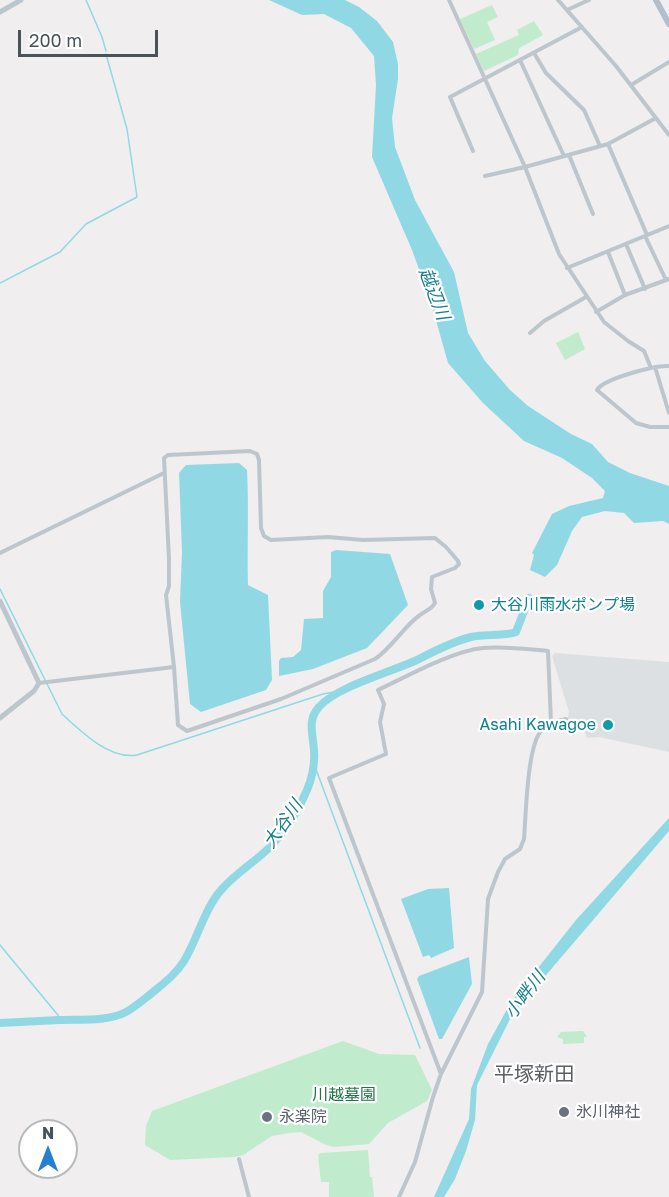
<!DOCTYPE html>
<meta charset="utf-8">
<style>
body{margin:0}
#map{position:relative;width:669px;height:1197px;overflow:hidden;background:#f0eeee;font-family:"Golos Text",sans-serif}
canvas{display:block}
.north{position:absolute;left:18px;top:1119px;width:60px;height:60px;box-sizing:border-box;background:#fff;border:2px solid #b6babd;border-radius:50%;rotate:0deg;font-size:16px;font-weight:700;line-height:24px;text-align:center;color:#48535a}
.north::after{content:'';display:block;margin:auto;width:21px;height:27px;background:#287fd0;clip-path:polygon(50% 0,100% 100%,50% 72%,0 100%)}
.scale{position:absolute;left:18px;top:30px;width:140px;height:27px;box-sizing:border-box;border:3px solid #48535a;border-top:0;padding-left:8px;font-size:18px;line-height:21px;white-space:nowrap;color:#48535a;-webkit-text-stroke:4px #fff;paint-order:stroke}
</style>
<div id="map">
<canvas width="669" height="1197"></canvas>
<div class="north">N</div>
<div class="scale">200 m</div>
</div>
<script>
const ctx = document.querySelector('canvas').getContext('2d');
ctx.lineJoin = 'round';
function fill(path, color) {
  ctx.fillStyle = color;
  ctx.fill(path, 'evenodd');
}
function stroke(path, color, width, dash) {
  ctx.strokeStyle = color;
  ctx.lineWidth = width;
  ctx.lineCap = dash ? 'butt' : 'round';
  ctx.setLineDash(dash || []);
  ctx.stroke(path);
}
function label(font, color, halo, rows, align = 'center') {
  ctx.font = font + ' "Golos Text","Noto Sans JP",sans-serif';
  ctx.lineWidth = 4.5;
  ctx.setLineDash([]);
  ctx.textBaseline = 'middle';
  ctx.strokeStyle = halo;
  ctx.fillStyle = color;
  for (const [text, x, y, turn = 0] of rows) {
    ctx.save();
    ctx.translate(x, y);
    ctx.rotate((+turn || 0) * Math.PI / 180);
    ctx.textAlign = isNaN(turn) ? turn : align;
    if (halo) ctx.strokeText(text, 0, 0);
    ctx.fillText(text, 0, 0);
    ctx.restore();
  }
}
fill(new Path2D(`
 M555,653L669,662V752L599,737L587,738L585,733L567,721L569,712L552,656Z`), '#dde0e2');
fill(new Path2D(`
 M492,5L498,17L487,22L495,40L474,49L460,19Z
 M534,21L543,35L519,48L518,55L484,71L476,54L519,35L517,30Z
 M578,332L585,349L565,360L556,343Z
 M583,1031L587,1037H584V1043L563,1044V1039L557,1037L561,1032Z
 M343,1041L379,1054L415,1055L432,1090L427,1101L388,1123L369,1144L334,1147L326,1145L301,1132L289,1133L272,1136L243,1155L234,1157L170,1160L145,1145L146,1126L152,1111Z
 M368,1150L370,1177H372L374,1197H329V1182H321L318,1155L321,1153Z`), '#c0ebcd');
fill(new Path2D(`
 M269,0H345L359,7L377,21L393,42L398,64V79L392,118L395,147L415,200L454,272L468,333L485,361L510,390L528,406L571,434L592,444L608,462L630,473L669,486V524L663,521L634,523L624,513L605,511L582,517L572,531L557,565L545,577L530,570L534,555L532,553L552,514L569,506L603,498L605,491L592,478L562,458L524,441L483,403L448,363L430,299L412,250L372,157L376,85L374,56L351,28L324,14L302,15Z
 M239,463L247,470C249,508 247,546 248,585L268,595L272,680L266,690L201,712L190,704L180,602L182,552L179,473L186,465Z
 M336,550L390,554L408,605L367,648L313,669L279,676V661L281,658L293,657L301,650L304,619L323,618V591L331,577V552Z
 M669,818V831L512,1015L477,1085L475,1120L466,1151L455,1179L444,1197H434L469,1119L471,1089L488,1044L511,1002L576,920Z
 M449,888L454,948L431,958L429,955L423,957L401,899L428,889Z
 M469,957L472,984L442,1039H439L417,979L419,976Z`), '#90d9e4');
stroke(new Path2D(`
 M86,0L102,37L106,51
 M0,283L60,252L86,224L137,197L127,129L106,54
 M0,589L62,714C80,731 110,760 137,755L323,694L339,691
 M314,764L420,1048
 M0,945L62,1020`), '#90d9e4', 1.5);
stroke(new Path2D(`
 M0,1023C20,1022 39,1021 59,1020C80,1019 107,1022 126,1012C135,1007 144,999 152,993C164,983 176,974 184,961C198,938 204,909 222,889C236,873 255,862 270,847C285,831 299,810 307,790C312,778 315,763 314,750C313,734 307,720 319,707C336,687 391,672 417,660C435,651 451,642 471,637C483,634 508,636 516,632L529,598`), '#90d9e4', 8);
stroke(new Path2D(`
 M449,0L525,167L559,254L604,322L628,341L644,351L651,368
 M558,0L616,66L669,135
 M567,10L589,0
 M534,53L546,73L584,110L600,146
 M520,60L564,156
 M631,85L669,62
 M608,144L647,235
 M473,151L450,97L582,27
 M569,155L593,214
 M485,176L525,167L608,144L656,118
 M645,236L666,280
 M626,244L645,289
 M608,252L625,295
 M567,268L669,226
 M596,312L625,295L669,279
 M530,333L544,321L586,297
 M669,366C655,365 603,379 597,390L636,423L650,427H669
 M655,367L669,413
 M0,553L164,473
 M39,683L174,667L178,725L187,731L281,699L375,659C393,647 403,627 420,615C426,610 431,610 435,603L431,589L432,577L455,568L459,564L458,561L446,547L435,538L363,540L328,537L271,540L264,536L261,528L259,460L257,454L250,451L168,455L164,458L169,559V586L166,595L174,667
 M441,1074L329,778L386,754L380,722L384,704L378,690C408,676 452,651 483,648C505,646 527,649 548,651L551,723
 M239,1159L249,1197
 M399,1197L415,1162L433,1097L441,1074L482,992L488,899L498,872L505,859L520,849L524,839C526,815 527,747 541,731C548,723 556,721 566,719`), '#bdc6cc', 4);
stroke(new Path2D(`
 M0,601L39,683L34,691L0,718`), '#bdc6cc', 5);
stroke(new Path2D(`
 M0,12L21,0`), '#bbc6ce', 5);
stroke(new Path2D(`
 M656,0L669,24`), '#b0bfcb', 6);
for (const [x, y, r, color] of [
 [479,605,6,"#0f9aa8"],
 [608,725,6,"#0f9aa8"],
 [564,1112,6,"#6b7280"],
 [267,1117,6,"#6b7280"]
]) {
  const dot = new Path2D();
  dot.arc(x, y, r, 0, 2 * Math.PI);
  ctx.fillStyle = color;
  ctx.fill(dot);
  stroke(dot, '#fff', 2);
}
label('16px', '#0d838f', '#fff', [
 ["大谷川雨水ポンプ場",491,605],
 ["Asahi Kawagoe",596,725,"right"]
], 'left');
label('16px', '#1e7543', '#fff', [
 ["川越墓園",344,1095]
]);
label('16px', '#5b616d', '#fff', [
 ["氷川神社",576,1112],
 ["永楽院",279,1117]
], 'left');
label('italic 18px', '#177f8e', '#fff', [
 ["越辺川",434,294,69],
 ["大谷川",283,824,-55],
 ["小畔川",525,995,-53]
]);
label('20px', '#5b5f62', '#fff', [
 ["平塚新田",534,1075]
]);
</script>
